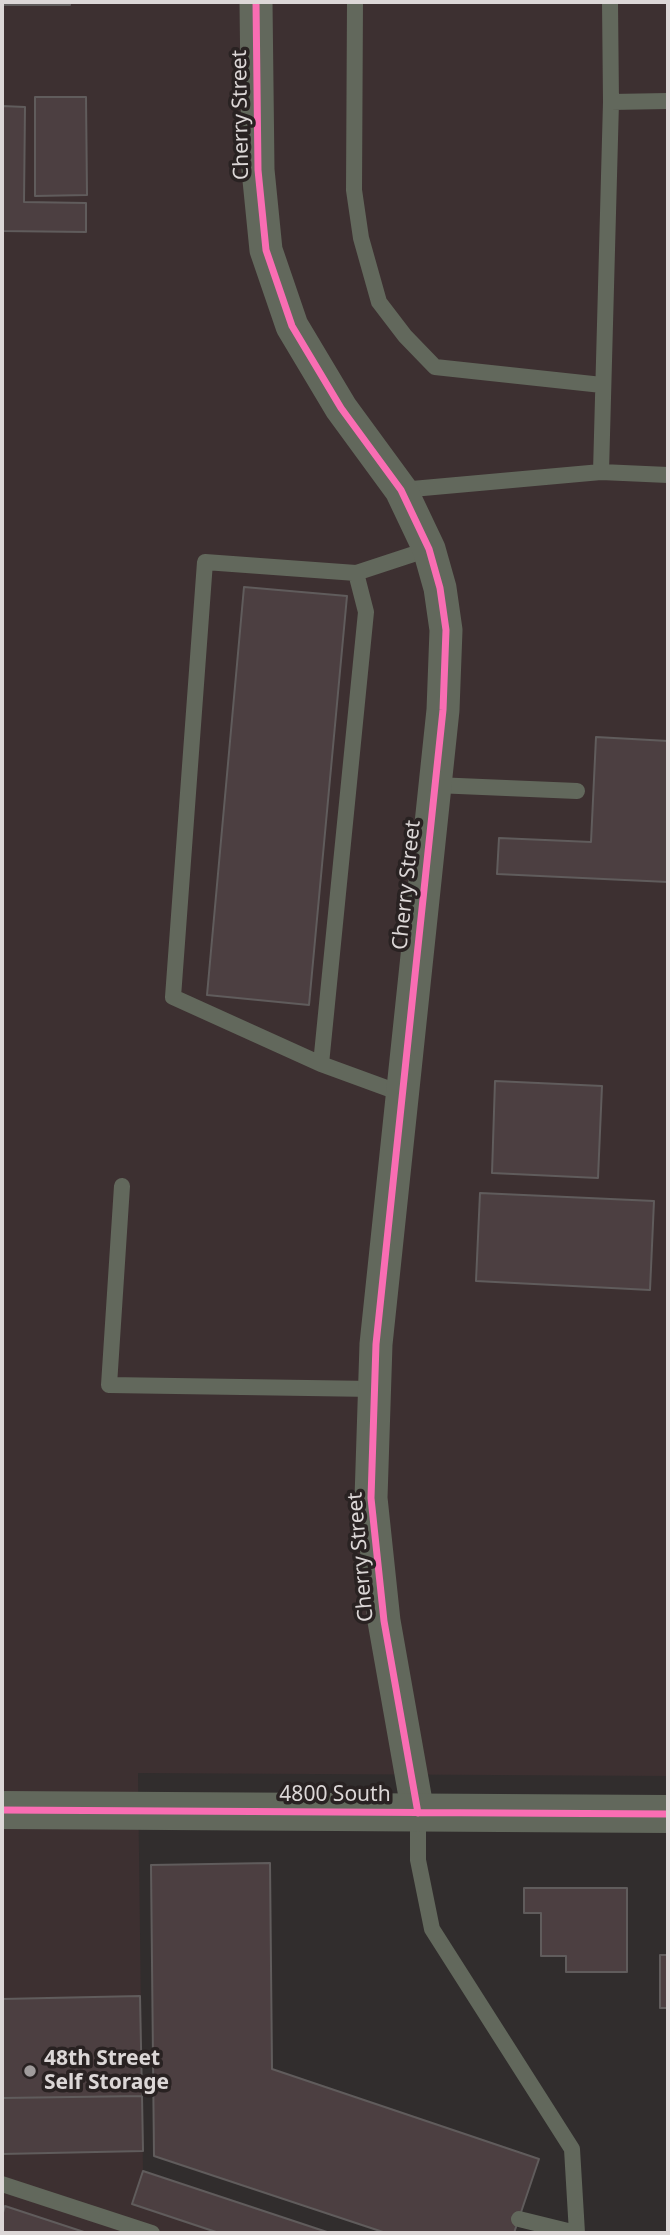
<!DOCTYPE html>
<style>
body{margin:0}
#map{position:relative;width:670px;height:2235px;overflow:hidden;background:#312d2d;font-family:"Noto Sans",sans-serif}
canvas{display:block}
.frame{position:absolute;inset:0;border:4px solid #dcd7d7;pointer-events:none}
</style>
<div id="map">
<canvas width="670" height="2235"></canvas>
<div class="frame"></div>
</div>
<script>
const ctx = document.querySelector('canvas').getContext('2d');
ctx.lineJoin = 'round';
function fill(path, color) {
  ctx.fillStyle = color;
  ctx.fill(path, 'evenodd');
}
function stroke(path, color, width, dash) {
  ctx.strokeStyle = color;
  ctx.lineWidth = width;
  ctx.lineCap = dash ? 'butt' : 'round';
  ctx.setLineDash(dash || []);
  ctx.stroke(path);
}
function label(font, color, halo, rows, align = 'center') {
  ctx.font = font + ' "Noto Sans",sans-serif';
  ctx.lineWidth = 7;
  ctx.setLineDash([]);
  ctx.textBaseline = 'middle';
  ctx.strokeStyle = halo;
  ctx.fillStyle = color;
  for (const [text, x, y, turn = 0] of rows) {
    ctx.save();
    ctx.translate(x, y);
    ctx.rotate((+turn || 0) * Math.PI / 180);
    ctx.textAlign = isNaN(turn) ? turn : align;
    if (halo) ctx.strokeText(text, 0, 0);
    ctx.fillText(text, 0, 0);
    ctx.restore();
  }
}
fill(new Path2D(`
 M2,2H668V1776L138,1773L143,2171L330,2233H2Z`), '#3d3031');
const building = new Path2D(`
 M2,2H70V5H2Z
 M35,97H86L87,195L35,196Z
 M2,106L25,107L24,202L86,203V232L2,231Z
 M668,172V339L667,338Z
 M244,587L347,596L309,1005L207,995Z
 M596,737L668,741V882L497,874L499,838L591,842Z
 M495,1081L602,1086L598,1178L492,1173Z
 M480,1193L654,1201L650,1290L476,1281Z
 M270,1863L272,2069L539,2159L514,2233H386L154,2156L151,1865Z
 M524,1888H627V1972H566V1956H541V1913H524Z
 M660,1955H668V2008H660Z
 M140,1996L142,2096L2,2098V1999Z
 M142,2096L143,2151L2,2154V2098Z
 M143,2171L330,2233H219L132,2204Z
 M5,2206L87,2233H2V2216Z`);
fill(building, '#4c3f41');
stroke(building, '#605c5c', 2);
stroke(new Path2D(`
 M355,2L354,190L361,238L379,302L405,336L435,367L602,385
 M611,102L668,101
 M601,472L668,475
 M401,490L601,472L611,102L610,2
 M356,573L429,549
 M435,785L577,791
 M321,1064L366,612L356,573L205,562L173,997L321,1064L403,1094
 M122,1186L109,1385L374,1389
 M418,1813V1860L432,1929L572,2149L577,2233
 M2,2184L152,2233
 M519,2219L576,2233`), '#62685c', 16);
stroke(new Path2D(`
 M256,2L258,170L266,250L292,326L341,408L401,490L429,549L440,588L446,630L443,710L376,1344L371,1498L384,1621L418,1813`), '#62685c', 33);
stroke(new Path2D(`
 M2,1810L668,1814`), '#62685c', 38);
stroke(new Path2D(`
 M256,2L258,170L266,250L292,326L341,408L401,490L429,549L440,588L446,630L443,710L376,1344L371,1498L384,1621L418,1813
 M2,1810L668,1814`), '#f96db3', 7);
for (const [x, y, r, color] of [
 [30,2071,7,"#a09c9c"]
]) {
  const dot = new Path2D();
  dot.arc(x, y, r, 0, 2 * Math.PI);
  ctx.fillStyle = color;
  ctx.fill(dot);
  stroke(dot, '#292222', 2.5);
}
label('21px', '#dcd7d7', '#292222', [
 ["Cherry Street",241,115,-91],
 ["Cherry Street",407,885,-84],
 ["Cherry Street",361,1557,-95],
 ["4800 South",335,1795]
]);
label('bold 21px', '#dcd7d7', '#292222', [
 ["48th Street",44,2059],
 ["Self Storage",44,2083]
], 'left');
</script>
